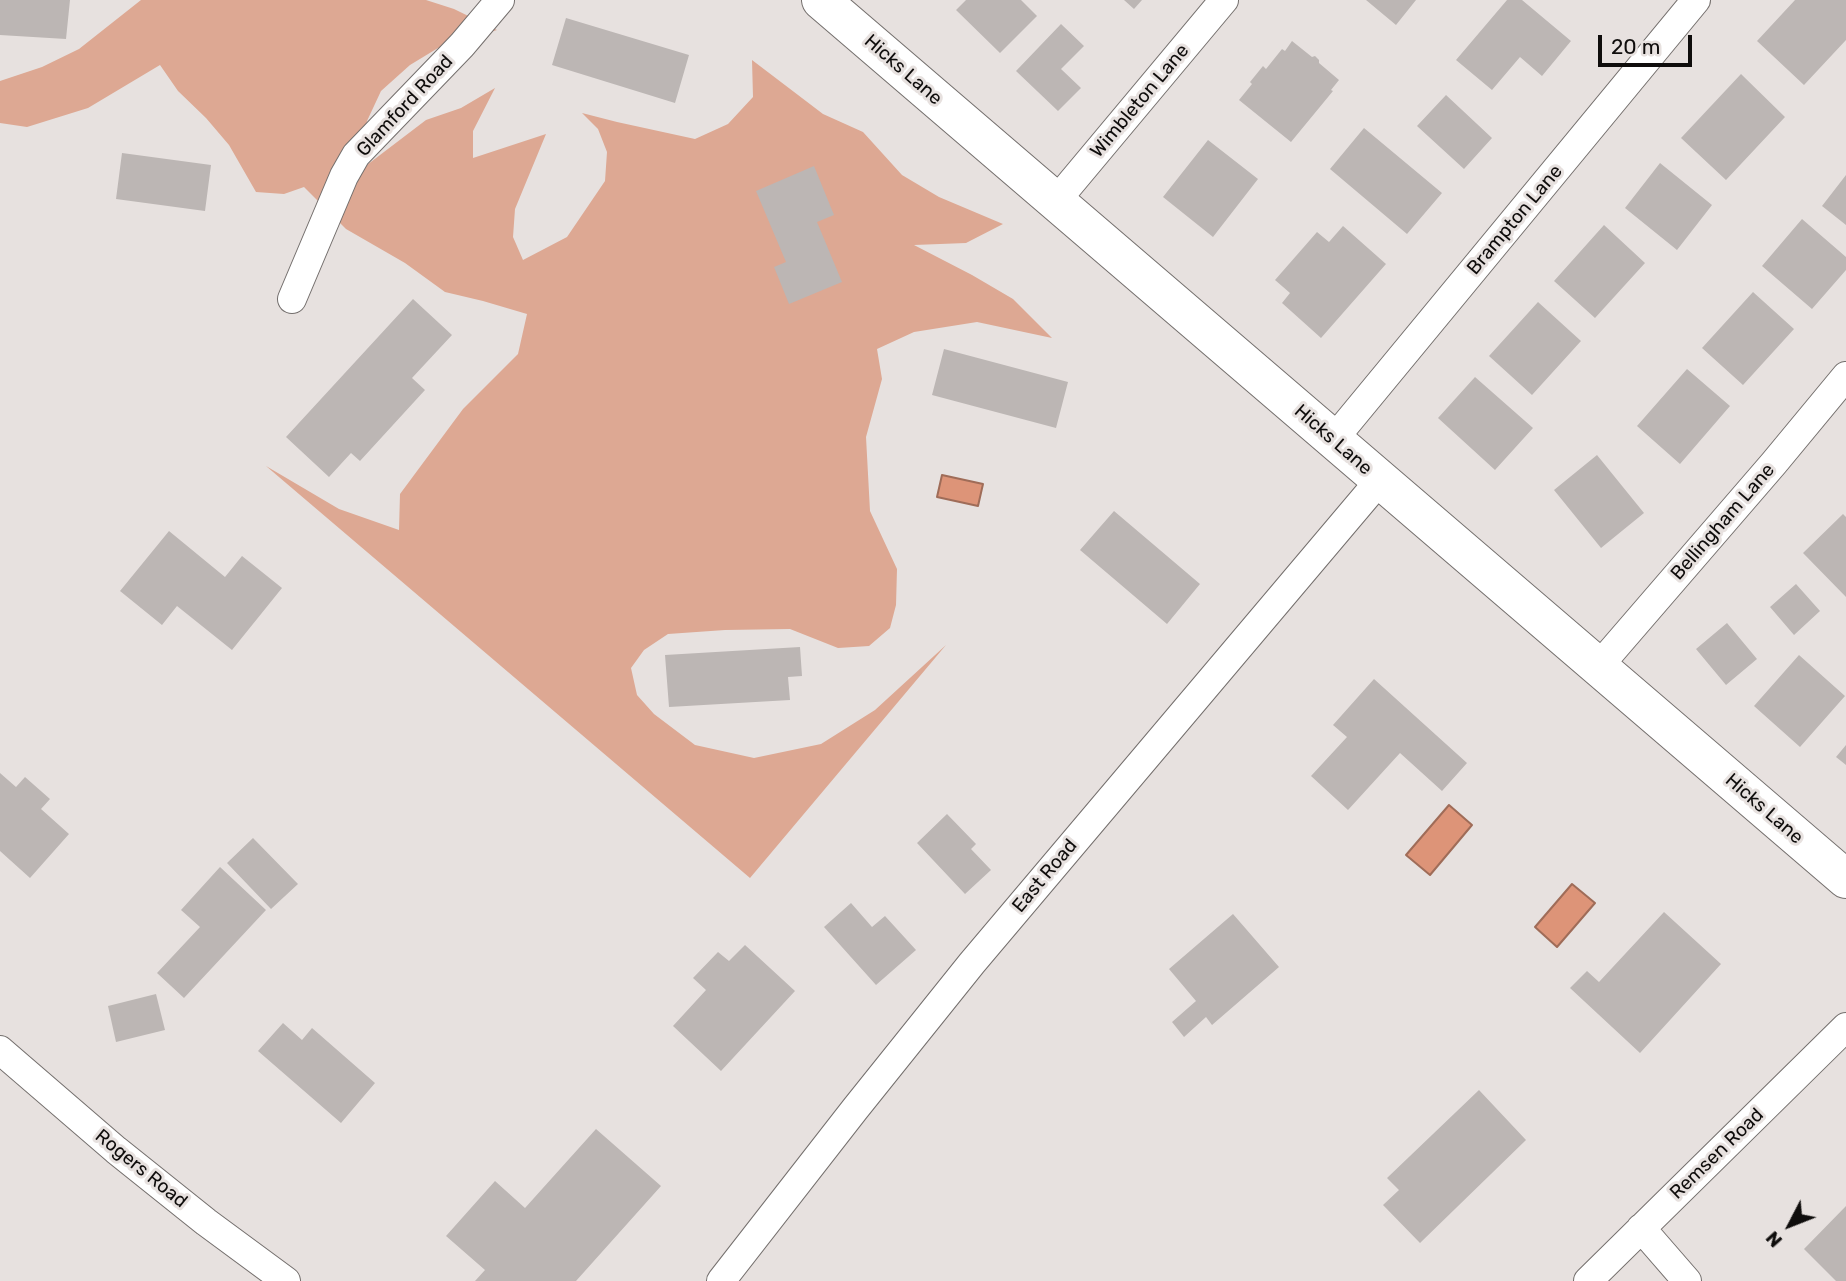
<!DOCTYPE html>
<style>
body{margin:0}
#map{position:relative;width:1846px;height:1281px;overflow:hidden;background:#e7e1df;font-family:Rubik,sans-serif}
canvas{display:block}
.north{position:absolute;left:1755px;top:1190px;width:70px;height:70px;-webkit-text-stroke:5px #e7e1df;paint-order:stroke;rotate:228deg;font-size:19px;font-weight:700;line-height:28px;text-align:center;color:#0f0d0c}
.north::after{content:'';display:block;margin:auto;width:24px;height:32px;background:#0f0d0c;clip-path:polygon(50% 0,100% 100%,50% 72%,0 100%)}
.scale{position:absolute;left:1598px;top:35px;width:94px;height:32px;box-sizing:border-box;border:4px solid #0f0d0c;border-top:0;padding-left:9px;font-size:21px;line-height:24px;white-space:nowrap;color:#0f0d0c;-webkit-text-stroke:5px #e7e1df;paint-order:stroke}
</style>
<div id="map">
<canvas width="1846" height="1281"></canvas>
<div class="north">N</div>
<div class="scale">20 m</div>
</div>
<script>
const ctx = document.querySelector('canvas').getContext('2d');
ctx.lineJoin = 'round';
function fill(path, color) {
  ctx.fillStyle = color;
  ctx.fill(path, 'evenodd');
}
function stroke(path, color, width, dash) {
  ctx.strokeStyle = color;
  ctx.lineWidth = width;
  ctx.lineCap = dash ? 'butt' : 'round';
  ctx.setLineDash(dash || []);
  ctx.stroke(path);
}
function label(font, color, halo, rows, align = 'center') {
  ctx.font = font + ' Rubik,sans-serif';
  ctx.lineWidth = 6;
  ctx.setLineDash([]);
  ctx.textBaseline = 'middle';
  ctx.strokeStyle = halo;
  ctx.fillStyle = color;
  for (const [text, x, y, turn = 0] of rows) {
    ctx.save();
    ctx.translate(x, y);
    ctx.rotate((+turn || 0) * Math.PI / 180);
    ctx.textAlign = isNaN(turn) ? turn : align;
    if (halo) ctx.strokeText(text, 0, 0);
    ctx.fillText(text, 0, 0);
    ctx.restore();
  }
}
fill(new Path2D(`
 M141,0H426L454,9L497,30L438,48L410,65L381,91L367,121L359,171L426,120L461,108L495,88L473,131V158L546,134L515,209L513,237L523,260L567,237L605,181L607,152L598,129L582,113L617,122L695,139L728,124L753,97L752,60L823,114L863,132L902,175L939,197L1003,224L966,243L914,245L972,275L1013,299L1052,338L977,322L914,332L877,349L882,379L866,437L870,511L897,569L896,605L890,628L869,646L838,648L790,629L725,630L668,634L644,650L631,668L637,695L654,714L695,745L754,758L821,744L875,710L946,645L750,878L266,466L339,509L399,530L400,494L463,409L518,354L527,314L483,301L445,292L405,263L346,229L304,187L284,194L256,192L229,145L206,118L178,91L160,65L88,108L27,127L0,123V81L42,67L79,49Z`), '#dda893');
const water = new Path2D(`
 M942,475L983,484L978,506L937,497Z
 M1449,805L1472,825L1430,875L1406,855Z
 M1572,884L1595,903L1557,947L1535,927Z`);
fill(water, '#dd9478');
stroke(water, '#9f6c58', 2);
fill(new Path2D(`
 M0,0H70L66,39L0,35Z
 M966,0H1021L1037,16L1000,53L956,10Z
 M1124,0H1142L1134,9Z
 M1366,0H1416L1396,25Z
 M1507,0H1522L1571,41L1542,76L1520,57L1492,90L1456,60Z
 M1795,0H1846V40L1804,85L1757,41Z
 M566,18L689,55L675,103L552,65Z
 M1061,24L1084,46L1061,69L1081,88L1058,111L1016,71Z
 M1292,41L1312,57L1315,56L1319,60V63L1339,80L1331,90L1333,91L1291,142L1239,100L1252,84L1250,82L1263,66L1266,69L1282,49L1285,51Z
 M1741,74L1785,117L1726,180L1681,138Z
 M1446,95L1492,138L1464,169L1417,126Z
 M1364,128L1442,193L1407,234L1330,169Z
 M1208,140L1258,179L1213,237L1163,197Z
 M122,153L211,165L205,211L116,199Z
 M1660,163L1712,205L1677,250L1625,208Z
 M814,166L834,215L817,222L842,282L789,304L774,267L786,262L756,191Z
 M1846,175V225L1822,206Z
 M1802,219L1846,257V270L1812,309L1762,266Z
 M1604,225L1645,263L1595,318L1554,281Z
 M1343,226L1386,264L1321,338L1282,303L1290,293L1275,280L1317,232L1329,242Z
 M1753,292L1794,329L1743,385L1702,348Z
 M413,299L452,335L412,378L425,390L360,461L351,453L329,477L286,437Z
 M1538,302L1581,341L1532,395L1489,356Z
 M944,349L1068,382L1056,428L932,395Z
 M1687,369L1730,406L1680,464L1637,426Z
 M1475,377L1533,428L1495,470L1438,418Z
 M1597,455L1644,513L1601,548L1554,490Z
 M1114,511L1200,584L1167,624L1080,550Z
 M1843,514L1846,517V597L1803,553Z
 M169,531L225,577L242,556L282,588L232,650L177,606L162,625L120,591Z
 M1796,584L1820,611L1794,635L1770,607Z
 M1727,623L1757,659L1726,685L1696,649Z
 M800,647L802,676L788,677L790,700L669,707L665,655Z
 M1799,655L1845,696L1800,747L1754,706Z
 M1374,679L1467,763L1442,791L1400,753L1348,810L1311,776L1347,737L1333,725Z
 M1846,745V765L1836,757Z
 M0,773L16,787L25,777L50,799L41,809L69,834L30,878L0,851Z
 M947,814L976,844L971,849L991,870L965,894L917,843Z
 M253,838L298,884L271,909L227,863Z
 M220,867L266,910L184,998L157,973L200,927L181,910Z
 M851,903L872,927L885,916L916,950L876,985L824,927Z
 M1664,912L1721,964L1640,1053L1570,988L1587,971L1599,982Z
 M1233,914L1279,967L1212,1025L1206,1017L1184,1037L1172,1022L1196,1001L1169,969Z
 M745,945L795,991L721,1071L673,1026L706,990L693,978L718,952L729,961Z
 M156,994L165,1030L116,1042L108,1006Z
 M283,1023L302,1040L312,1028L375,1083L341,1123L258,1051Z
 M1479,1090L1526,1140L1420,1243L1383,1205L1399,1190L1387,1178Z
 M596,1129L661,1186L576,1281H475L485,1270L446,1236L495,1181L525,1208Z
 M1846,1206V1281H1836L1804,1249Z`), '#bcb6b4');
const minor = new Path2D(`
 M1056,201L1224,0
 M292,299L344,176L356,155L462,45L500,0
 M1333,440L1696,0
 M1598,667L1774,463L1846,376
 M0,1050L116,1150L206,1222L286,1281
 M1641,1228L1687,1281
 M721,1281L855,1109L972,963L1380,480
 M1588,1281L1846,1027`);
const secondary = new Path2D(`
 M821,0L1846,879`);
stroke(minor, '#746f6d', 30);
stroke(secondary, '#746f6d', 40);
stroke(minor, '#fff', 28);
stroke(secondary, '#fff', 38);
label('19px', '#0f0d0c', '#e7e1df', [
 ["Hicks Lane",903,70,41],
 ["Wimbleton Lane",1140,101,-50],
 ["Glamford Road",405,106,-47],
 ["Brampton Lane",1515,220,-50],
 ["Hicks Lane",1333,440,41],
 ["Bellingham Lane",1723,522,-49],
 ["Hicks Lane",1764,809,41],
 ["East Road",1045,876,-50],
 ["Remsen Road",1717,1154,-44],
 ["Rogers Road",141,1169,39]
]);
</script>
